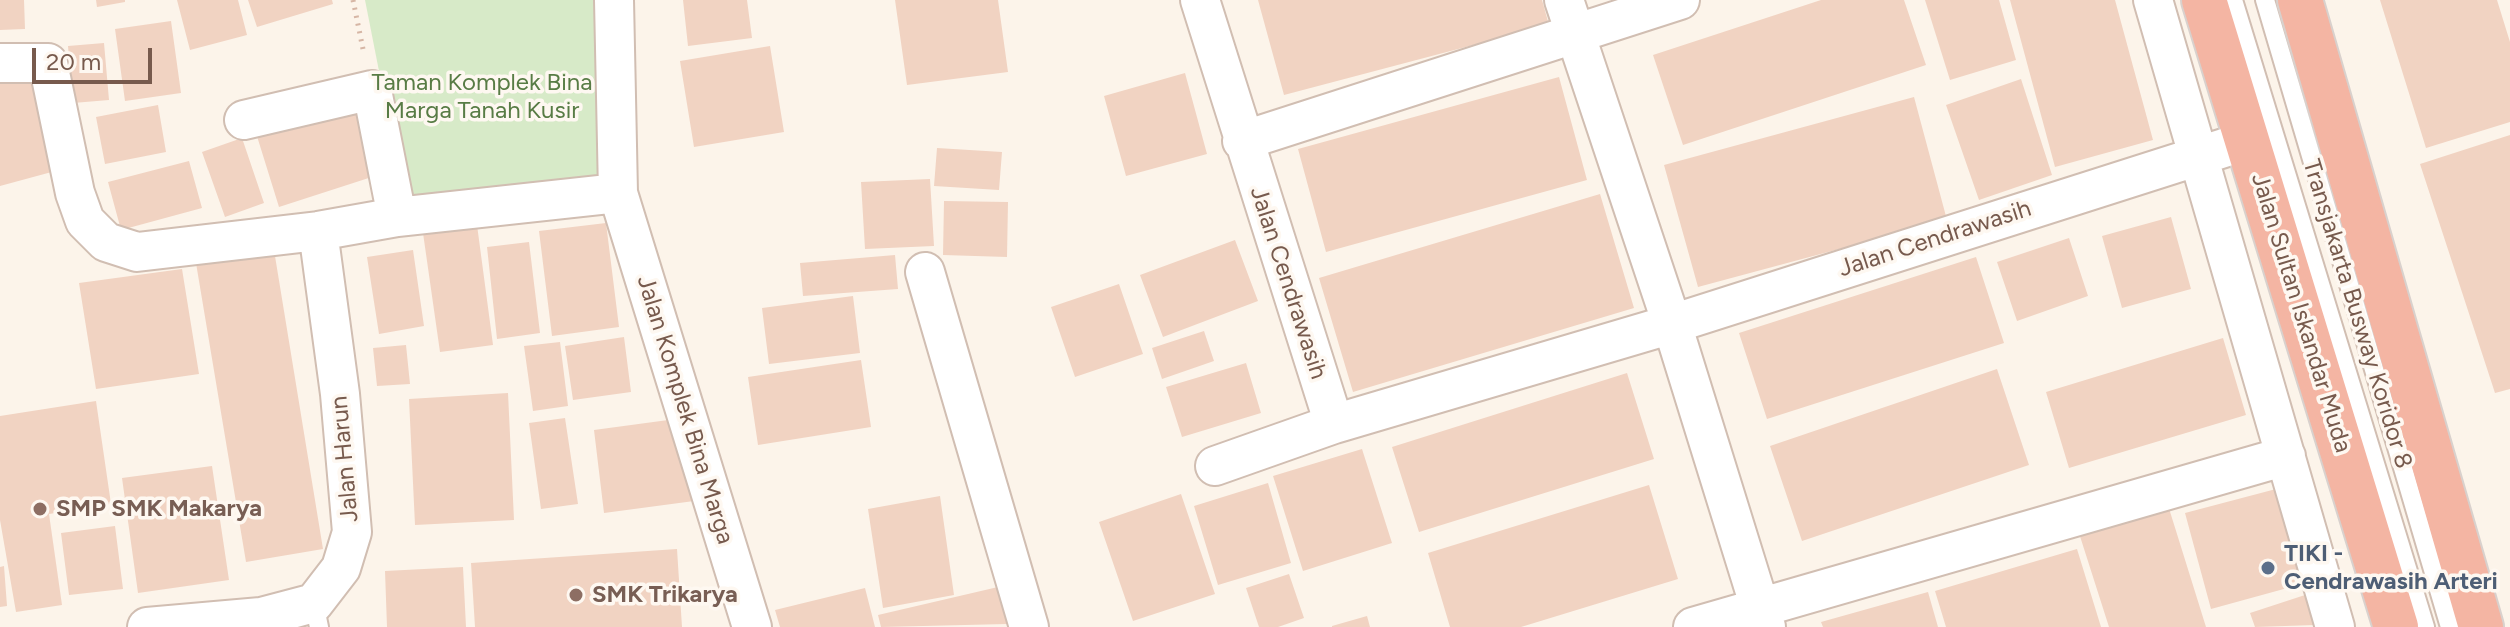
<!DOCTYPE html>
<style>
body{margin:0}
#map{position:relative;width:2510px;height:627px;overflow:hidden;background:#fcf4ea;font-family:Figtree,sans-serif}
canvas{display:block}
.scale{position:absolute;left:32px;top:48px;width:120px;height:36px;box-sizing:border-box;border:4px solid #775a4d;border-top:0;padding-left:10px;font-size:24px;line-height:28px;white-space:nowrap;color:#775a4d;-webkit-text-stroke:6px #fef8f1;paint-order:stroke}
</style>
<div id="map">
<canvas width="2510" height="627"></canvas>
<div class="scale">20 m</div>
</div>
<script>
const ctx = document.querySelector('canvas').getContext('2d');
ctx.lineJoin = 'round';
function fill(path, color) {
  ctx.fillStyle = color;
  ctx.fill(path, 'evenodd');
}
function stroke(path, color, width, dash) {
  ctx.strokeStyle = color;
  ctx.lineWidth = width;
  ctx.lineCap = dash ? 'butt' : 'round';
  ctx.setLineDash(dash || []);
  ctx.stroke(path);
}
function label(font, color, halo, rows, align = 'center') {
  ctx.font = font + ' Figtree,sans-serif';
  ctx.lineWidth = 7;
  ctx.setLineDash([]);
  ctx.textBaseline = 'middle';
  ctx.strokeStyle = halo;
  ctx.fillStyle = color;
  for (const [text, x, y, turn = 0] of rows) {
    ctx.save();
    ctx.translate(x, y);
    ctx.rotate((+turn || 0) * Math.PI / 180);
    ctx.textAlign = isNaN(turn) ? turn : align;
    if (halo) ctx.strokeText(text, 0, 0);
    ctx.fillText(text, 0, 0);
    ctx.restore();
  }
}
fill(new Path2D(`
 M365,0H601L605,179L405,203Z`), '#d7eac8');
fill(new Path2D(`
 M0,0H24L25,29L0,30Z
 M96,0H125V2L97,7Z
 M177,0H238L247,35L190,50Z
 M248,0H332L333,4L257,27Z
 M683,0H747L752,38L688,46Z
 M895,0H998L1008,72L907,85Z
 M1258,0H1542L1549,25L1284,95Z
 M1821,0H1904L1926,65L1683,145L1653,55Z
 M1925,0H1999L2016,60L1950,80Z
 M2010,0H2115L2153,140L2055,167Z
 M2380,0H2497L2510,42V122L2426,148Z
 M171,21L181,93L125,101L115,29Z
 M104,43L109,100L73,103L68,46Z
 M770,46L784,132L694,147L680,61Z
 M1185,73L1207,154L1126,176L1104,96Z
 M30,76L59,170L0,186V79Z
 M1559,77L1587,180L1326,252L1298,149Z
 M2021,79L2052,175L1979,200L1946,105Z
 M1914,97L1947,220L1698,287L1664,165Z
 M355,102L378,175L279,207L256,133Z
 M158,105L166,152L105,164L96,117Z
 M2510,135V389L2495,393L2420,164Z
 M242,138L264,203L225,217L202,152Z
 M937,148L1002,152L999,190L934,186Z
 M189,161L202,208L121,230L108,182Z
 M930,179L934,246L865,249L861,182Z
 M1600,194L1634,308L1353,392L1319,278Z
 M944,201L1008,202L1007,257L943,255Z
 M2171,217L2191,289L2122,308L2102,236Z
 M606,223L619,327L552,336L539,231Z
 M477,225L493,345L440,352L423,233Z
 M2069,238L2088,296L2017,321L1997,262Z
 M1235,240L1258,301L1163,337L1140,275Z
 M529,242L540,333L497,339L487,247Z
 M274,250L323,549L246,562L196,263Z
 M413,250L424,326L379,334L367,257Z
 M895,255L898,289L803,296L800,263Z
 M1976,257L2004,343L1767,419L1739,333Z
 M182,269L199,374L96,389L79,283Z
 M1119,284L1143,354L1075,377L1051,307Z
 M853,296L860,353L769,364L762,308Z
 M1204,331L1214,361L1162,379L1152,348Z
 M624,337L631,392L573,400L565,346Z
 M2223,338L2246,415L2069,468L2046,392Z
 M560,342L568,406L533,411L524,346Z
 M406,345L410,384L377,386L373,348Z
 M861,360L871,427L758,445L748,377Z
 M1246,363L1261,413L1182,437L1166,387Z
 M1997,369L2029,465L1802,541L1770,446Z
 M1627,373L1654,459L1419,532L1392,447Z
 M508,393L514,520L415,525L409,399Z
 M96,401L111,504L49,514L62,605L16,612L0,520V416Z
 M565,418L578,504L541,509L529,423Z
 M683,418L694,501L604,513L594,430Z
 M1362,449L1392,543L1303,571L1273,476Z
 M212,466L229,580L138,593L122,478Z
 M1268,483L1291,563L1218,585L1194,506Z
 M1649,485L1678,579L1521,627H1450L1428,553Z
 M2276,489L2302,584L2211,609L2185,513Z
 M1181,494L1215,594L1133,621L1099,522Z
 M940,496L954,595L883,608L868,509Z
 M2167,502L2206,627H2109L2078,530Z
 M115,526L123,589L69,595L61,533Z
 M677,549L682,627H475L471,563Z
 M2077,549L2101,627H1946L1935,591Z
 M4,566L7,606L0,607V567Z
 M463,567L466,627H387L385,571Z
 M1289,574L1304,618L1278,627H1259L1246,588Z
 M998,587L1007,624L881,627L878,615Z
 M865,588L875,627H780L775,610Z
 M1928,592L1938,627H1823L1821,622Z
 M2305,595L2315,625L2255,627L2250,613Z
 M1367,616L1370,627H1332V626Z`), '#f1d3c2');
const lane = new Path2D(`
 M2233,0L2425,627
 M2265,0L2450,627
 M314,603L319,627`);
const street = new Path2D(`
 M614,0L618,193
 M1200,0L1334,424
 M1564,0L1672,324L1766,627
 M2153,0L2335,627
 M0,63H48L75,193L85,221L106,242L137,252L318,231L397,217L618,193L752,627
 M244,120L372,90L397,217
 M1242,141L1680,0
 M925,272L1029,627
 M1215,466L1334,424L1672,324L2249,140
 M147,627L261,617L314,603L341,568L352,532L340,394L318,231
 M1693,627L2286,456`);
const highway = new Path2D(`
 M2204,0L2396,627
 M2300,0L2481,627`);
stroke(lane, '#d1beb2', 22);
stroke(street, '#d1beb2', 42);
stroke(highway, '#d9d1cd', 48);
stroke(new Path2D(`
 M353,0L364,54`), '#d6b6a5', 5, [2, 6]);
stroke(lane, '#fff', 18);
stroke(street, '#fff', 38);
stroke(highway, '#f4b5a3', 44);
for (const [x, y, r, color] of [
 [40,509,8,"#8d6e63"],
 [2268,568,8,"#5c6f8a"],
 [576,595,8,"#8d6e63"]
]) {
  const dot = new Path2D();
  dot.arc(x, y, r, 0, 2 * Math.PI);
  ctx.fillStyle = color;
  ctx.fill(dot);
  stroke(dot, '#fef8f1', 3);
}
label('24px', '#587c45', '#fef8f1', [
 ["Taman Komplek Bina",482,83],
 ["Marga Tanah Kusir",482,111]
]);
label('24px', '#775a4d', '#fef8f1', [
 ["Jalan Cendrawasih",1935,239,-18],
 ["Jalan Cendrawasih",1288,283,72],
 ["Jalan Sultan Iskandar Muda",2301,313,73],
 ["Transjakarta Busway Koridor 8",2357,314,73],
 ["Jalan Komplek Bina Marga",685,410,73],
 ["Jalan Harun",345,459,-95]
]);
label('bold 24px', '#785e54', '#fef8f1', [
 ["SMP SMK Makarya",56,509],
 ["SMK Trikarya",592,595]
], 'left');
label('bold 24px', '#4e5e75', '#fef8f1', [
 ["TIKI -",2284,554],
 ["Cendrawasih Arteri",2284,582]
], 'left');
</script>
